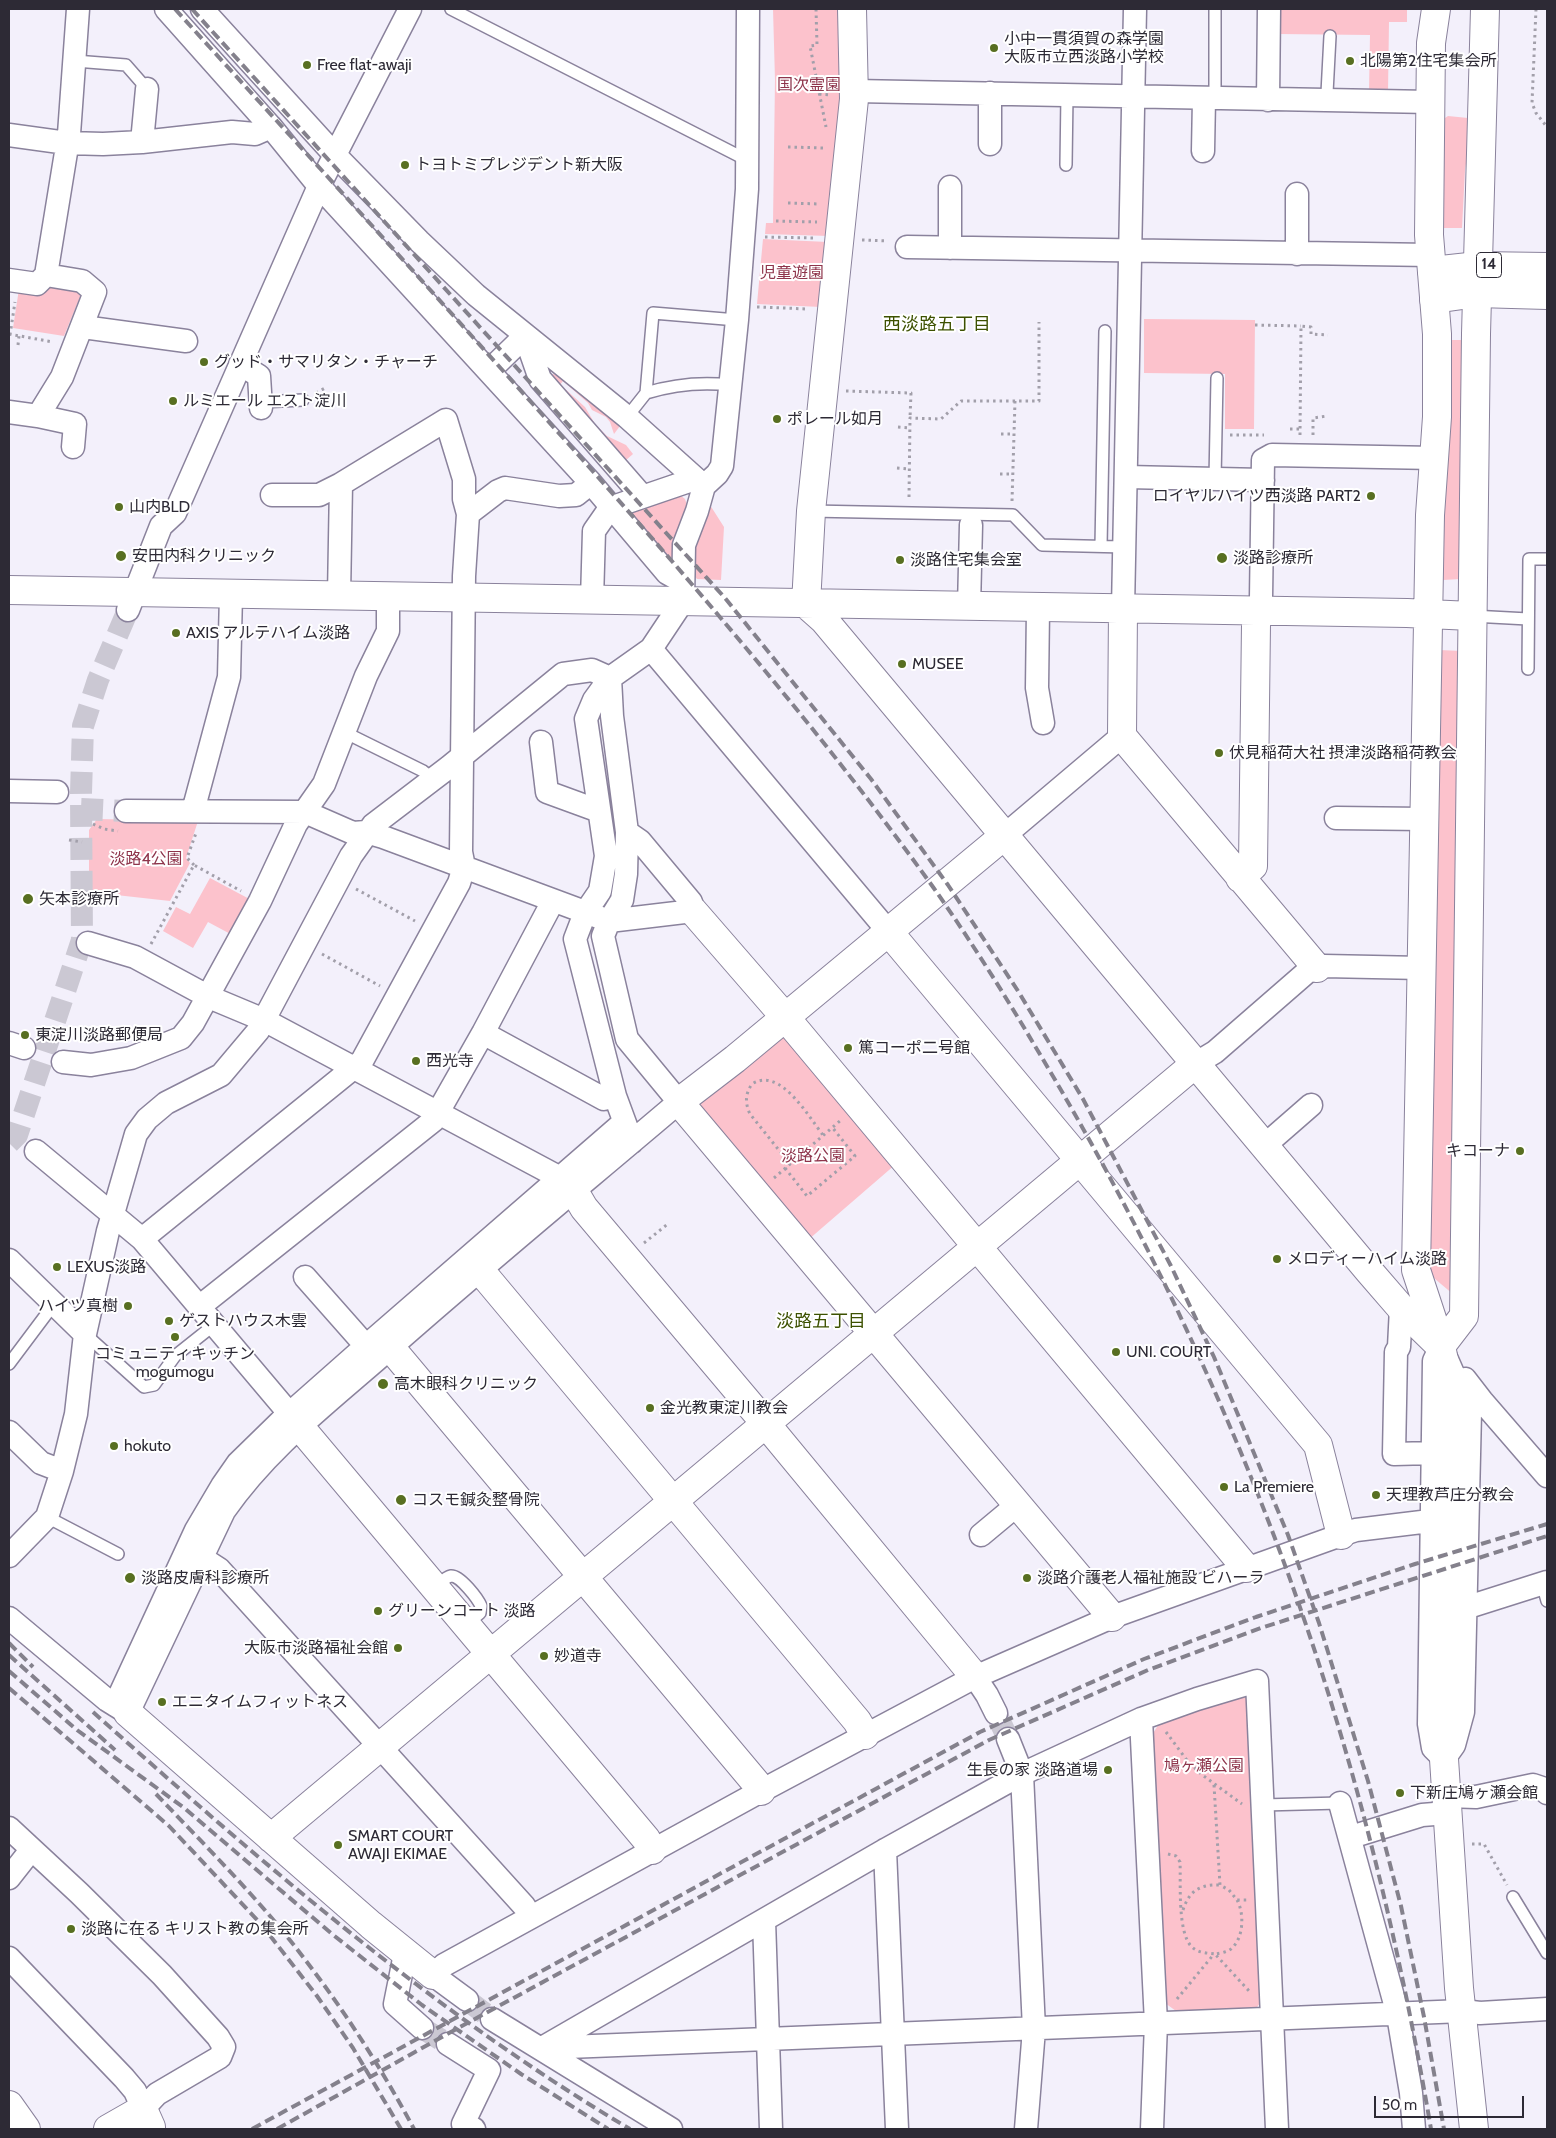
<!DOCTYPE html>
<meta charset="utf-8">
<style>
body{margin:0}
#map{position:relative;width:1556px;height:2138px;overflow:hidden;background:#f3f0fb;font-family:Cabin,sans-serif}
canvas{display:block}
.frame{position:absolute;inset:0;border:10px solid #2d2a35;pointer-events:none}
.scale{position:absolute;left:1374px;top:2096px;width:150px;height:22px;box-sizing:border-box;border:2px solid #2d2a35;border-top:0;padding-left:6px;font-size:15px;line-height:18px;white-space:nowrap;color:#2d2a35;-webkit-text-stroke:4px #fff;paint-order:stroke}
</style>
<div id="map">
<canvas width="1556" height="2138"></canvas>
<div class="frame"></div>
<div class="scale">50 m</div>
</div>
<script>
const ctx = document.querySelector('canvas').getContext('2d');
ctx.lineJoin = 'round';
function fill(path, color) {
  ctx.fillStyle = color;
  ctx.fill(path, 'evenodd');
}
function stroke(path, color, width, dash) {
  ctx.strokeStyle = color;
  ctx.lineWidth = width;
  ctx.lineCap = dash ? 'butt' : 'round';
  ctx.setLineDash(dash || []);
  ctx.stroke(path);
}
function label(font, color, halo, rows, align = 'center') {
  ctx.font = font + ' Cabin,"Noto Sans JP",sans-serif';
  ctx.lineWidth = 4;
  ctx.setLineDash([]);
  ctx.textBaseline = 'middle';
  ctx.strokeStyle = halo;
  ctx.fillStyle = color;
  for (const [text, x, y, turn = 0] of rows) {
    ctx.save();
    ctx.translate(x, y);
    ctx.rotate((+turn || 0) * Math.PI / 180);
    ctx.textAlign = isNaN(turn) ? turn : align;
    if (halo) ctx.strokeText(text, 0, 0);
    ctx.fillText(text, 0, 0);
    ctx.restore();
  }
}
fill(new Path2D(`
 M773,9H838L843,82L829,236L765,234L766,223H773L775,80Z
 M1279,9H1407V22H1389L1388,92H1369L1370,35L1278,34Z
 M1448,116L1468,118L1472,125L1465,170L1462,228H1440L1442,120Z
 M763,239L828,242L821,307L757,304Z
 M51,284L82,292L64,336L13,328L19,289Z
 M1144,319L1255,320L1254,429H1225V374L1144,373Z
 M1451,340H1463L1461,579L1443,580L1440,578V514L1450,438Z
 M553,374L561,376L620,426L614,434L610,422L606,417L592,410L588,403L563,381L559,386L551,377Z
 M564,388L585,407L595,424L607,436L626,445L633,454L625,461L563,390Z
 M680,495L685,499L688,508L673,566L629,517L630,510Z
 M710,505L724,527L721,580L697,579L689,570L690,545Z
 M1439,650L1462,651L1454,1295L1428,1273Z
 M97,819L198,821L186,858L190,863L170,901L89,892V830Z
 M210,878L255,902L236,937L208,922L193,948L163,931L176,907L190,914Z
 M777,1036L789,1037L896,1164L808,1240L700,1111L702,1099Z
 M1240,1695L1251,1701L1263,1999L1255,2010L1176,2011L1165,2003L1152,1735L1160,1722Z`), '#fcc2cc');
stroke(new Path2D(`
 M81,809L126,811
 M9,1143L17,1135L82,940L81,793L83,726L98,680L128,610
 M996,1713L1008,1739
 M467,2000L492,2019
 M422,2028L448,2044`), '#cbc8d3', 22, [22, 11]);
const lane = new Path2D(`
 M451,9L747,160
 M75,61L126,65L147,89
 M1327,93L1330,36
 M1215,99V9
 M1066,165L1067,95
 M646,393C672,385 703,382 730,385
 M261,402L303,400
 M627,417L646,393L653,313L737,320
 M1215,479L1217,378
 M811,511L1013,515L1042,545L1125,547
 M1101,546L1105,331
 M1472,616L1528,619
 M1528,669L1529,559H1547
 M344,732L423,771L433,779
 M85,1334L144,1387L154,1385L175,1356L214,1325
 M9,1364L54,1304
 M45,1519L47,1517L118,1554
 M1542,1583L1547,1601
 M435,1588C440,1584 445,1577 451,1576C460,1575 478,1599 481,1606L480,1613L466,1625
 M1263,1805L1340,1803
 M1513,1897L1547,1953`);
const street = new Path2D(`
 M166,9L271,127L319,186L591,483L667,573L683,582
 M202,9L334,154L419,241L476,295L627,417L704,486
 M855,91L1430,102
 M1268,100L1269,9
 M9,135L67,143L103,144L142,142L232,132L255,134L271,127
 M142,142L147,89
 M990,144V93
 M1203,151L1204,99
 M950,187V248
 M907,247L1431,255
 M1297,254V194
 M9,280L37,284L46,275
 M83,327L186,341
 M240,364L259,376L261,408
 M489,371L525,336L540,379L642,496
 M9,412L38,416L62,377L95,292L82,281L46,275L69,134L78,9
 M38,416L75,424L73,447
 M1127,477L1263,480
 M272,495H319L341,484
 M468,514L498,491L505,488L559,496L576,495L591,483
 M592,600L594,531L610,508L695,479
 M969,607L971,525
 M1038,609L1037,688L1043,723
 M1123,609L1135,9
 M128,610L161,526L175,513L319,186L410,9
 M1259,611L1261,598L1263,460L1272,455L1435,458
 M651,649L888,931
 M541,742L547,792L599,811
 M9,791L57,792
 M126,811L305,812L353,833L366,832L383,837L609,921L693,911L691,902L640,841L627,832
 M193,811L229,677L231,594
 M1336,818L1425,819
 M1005,835L1122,736
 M88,943L135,957L209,997L264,1020L566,1181L570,1186
 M483,1033L604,1099L615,1096
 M9,1043L24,1048
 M63,1062L91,1065L131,1058L181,1038L193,1023L260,901L296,824L324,784L366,676L388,631V596
 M1195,1064L1215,1052L1307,972L1324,966L1422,968
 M632,1142L615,1096L575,939L585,913L600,891L606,856L586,719L594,700L610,678L651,649L683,601L684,545L697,511L704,486L717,474L722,466L737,320L747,189L748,9
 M1264,1146L1311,1105
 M36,1151L142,1239L299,1425
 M142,1239L362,1061L459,883L464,867L461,852L464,576L468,514L464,499V479L446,420L341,484L339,596
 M9,1260L85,1334
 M305,1277L366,1346
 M199,1307L433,1121L483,1033L553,901
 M1401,1308L1399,1347L1396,1352L1394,1454L1432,1453
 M1441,1346L1470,1412L1463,1712L1454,1745L1444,1759L1433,1748L1429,1724L1434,1361Z
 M1465,1379L1482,1401L1547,1476
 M9,1432L41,1463L62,1471
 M981,1535L1017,1505
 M9,1556L47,1517L62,1471L76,1414L85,1334L108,1231L136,1134L147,1119L166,1103L221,1075L258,1031L351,856L373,825L449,767L563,674L592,670L610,678
 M202,1558L219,1569L524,1906L531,1917
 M1465,1608L1547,1582
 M9,1618L107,1700L128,1713L224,1511C267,1449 326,1404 382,1355C480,1268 580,1186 679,1102L627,1039L603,936L609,921L622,900L626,874L627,832L612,716L610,678
 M975,1677L987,1695L996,1713
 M115,1705L196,1530L222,1486L238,1463L280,1422L366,1346L623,1123
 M1141,1719L1156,2023L1152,2129
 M1008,1739L1022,1774L1034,2029L1026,2129
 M1446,1796L1476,1797L1533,1785L1542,1788L1547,1793
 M1340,1803L1398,2015L1411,2093L1414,2129
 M9,1828L79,1893L162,1975L218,2037L224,2047L220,2057L157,2094L143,2109L135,2091L124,2078L9,1958
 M1351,1837L1422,1815L1447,1813
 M885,1850L897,2129
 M9,1878L31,1850
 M764,1920L771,2129
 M405,1954L395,2004L422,2028
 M467,2000L433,1975L444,1965L761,1791L975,1677L1112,1617L1341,1535L1356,1530L1430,1521
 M492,2019L671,2129
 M448,2044L489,2070L463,2124L474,2129
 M542,2048L885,1850L1022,1774L1141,1719L1197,1699L1257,1681L1277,2129
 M543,2048L1463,2011L1480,2013L1547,2009`);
const secondary = new Path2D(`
 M1436,9L1431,43L1429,235L1437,334V417L1430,515L1416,1270L1441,1346L1451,1396L1444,1759L1459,1988L1474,2129
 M9,590L1407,613L1471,616
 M806,604L824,620L1369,1271L1401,1308L1438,1344
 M806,604L811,511L854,99L852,9
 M1123,609L1122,736L1317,968
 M1005,835L735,1059L679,1102L1112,1617
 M1240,878L1253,866L1256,624L1259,611
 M693,911L785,1017L1246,1568
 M888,931L1318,1445L1341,1535
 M574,1191L584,1208L766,1424L975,1677
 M479,1269L857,1721L865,1735
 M1441,1346L1464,1316L1476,334L1485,9
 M390,1347L756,1783L761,1791
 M300,1427L646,1839L652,1850
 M128,1713L371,1925L433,1975
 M271,1838L1195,1064
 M9,2105L26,2129
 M108,2129L143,2109L151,2127`);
const primary = new Path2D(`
 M1432,271L1478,266L1547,267
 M1434,299L1477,293L1547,295`);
stroke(lane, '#8a829c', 14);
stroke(street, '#8a829c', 25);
stroke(secondary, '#8a829c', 30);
stroke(primary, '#8a829c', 30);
stroke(new Path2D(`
 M816,9L817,45L810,46L826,127
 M1536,9L1532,103L1536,113L1547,127
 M819,94L831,95
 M788,147L825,148
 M788,203L820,204
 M776,221L817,222
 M765,237L816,238
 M862,240L888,241
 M757,307L808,309
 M1255,325L1301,326
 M9,334L53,342
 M10,335L15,302
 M18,345L19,336
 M846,391L911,393L910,418
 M316,393L327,387
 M898,427L910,428
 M1290,429H1300
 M1001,434H1014
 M1230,435H1264
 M1300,435L1301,326L1311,327V334L1328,335
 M1313,435V418L1327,416
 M897,468L909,469
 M1000,474H1013
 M909,497L910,418L941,419L961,401H1039V322
 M1012,501L1015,401
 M93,824L104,829L118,831
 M69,840L82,842
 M194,865L187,858L196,833
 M356,889L415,921
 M151,944L194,865L241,891
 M322,954L380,986
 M790,1164L750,1114C745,1103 745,1094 752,1084C780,1066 808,1116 823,1135
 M785,1168L807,1196L855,1156L832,1127
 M774,1178L841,1120
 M644,1243L669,1223
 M1166,1732L1186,1759L1201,1774L1242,1804
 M1214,1785L1220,1885L1229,1890L1237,1900H1247
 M1472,1844H1484L1507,1885
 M1168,1854L1176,1856L1180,1862C1181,1882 1177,1933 1192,1947C1198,1953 1207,1953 1215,1954
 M1237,1900C1244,1912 1244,1936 1233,1947C1229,1952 1221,1953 1215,1954L1250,1992
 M1183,1910C1189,1891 1200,1884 1220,1885
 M1177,1999L1214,1954`), '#a29faa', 3, [2.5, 4]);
stroke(lane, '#fff', 11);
stroke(street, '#fff', 22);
stroke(secondary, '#fff', 28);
stroke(primary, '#fff', 28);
stroke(new Path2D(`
 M175,9C294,140 413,270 531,402C671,558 810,716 933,887C969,938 1003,992 1035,1046C1160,1254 1264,1480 1334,1712C1376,1849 1407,1988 1431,2129
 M192,9L725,598L871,779L948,885L1018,991L1083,1099L1171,1266L1214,1357L1288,1535L1319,1623L1368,1781L1401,1906L1424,2017L1444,2129
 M9,1643L33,1667
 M9,1655L115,1750
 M9,1671L77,1730L183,1807L332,1934L422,2005L521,2074L608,2129
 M9,1688L169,1826L261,1924L317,1996L353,2048L401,2129
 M93,1712C262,1863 434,2013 630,2129
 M156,1794C194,1834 234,1874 270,1916C325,1981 374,2054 414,2129
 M252,2129L980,1732L1144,1659L1256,1617L1415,1564L1547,1524
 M277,2129L449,2033L989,1740L1148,1670L1261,1628L1547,1536`), '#84818c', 4, [10, 5]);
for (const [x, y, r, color] of [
 [994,48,5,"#586f21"],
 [1350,61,5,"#586f21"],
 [307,65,5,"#586f21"],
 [405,165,5,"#586f21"],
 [204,362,5,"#586f21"],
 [173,401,5,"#586f21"],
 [777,419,5,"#586f21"],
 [1371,496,5,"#586f21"],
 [119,507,5,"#586f21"],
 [121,556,6,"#586f21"],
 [1222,558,6,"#586f21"],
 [900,560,5,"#586f21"],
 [176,633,5,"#586f21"],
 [902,664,5,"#586f21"],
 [1219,753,5,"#586f21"],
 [28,899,6,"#586f21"],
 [25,1035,5,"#586f21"],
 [848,1048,5,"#586f21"],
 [416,1061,5,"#586f21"],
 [1520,1151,5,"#586f21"],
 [1277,1259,5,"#586f21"],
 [57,1267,5,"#586f21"],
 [128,1306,5,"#586f21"],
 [169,1321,5,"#586f21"],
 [175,1337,5,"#586f21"],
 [1116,1352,5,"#586f21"],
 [383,1384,6,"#586f21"],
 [650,1408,5,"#586f21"],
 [114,1446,5,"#586f21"],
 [1224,1487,5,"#586f21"],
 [1376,1495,5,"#586f21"],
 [401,1500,6,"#586f21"],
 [130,1578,6,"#586f21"],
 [1027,1578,5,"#586f21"],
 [378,1611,5,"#586f21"],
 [398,1648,5,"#586f21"],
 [544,1656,5,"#586f21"],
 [162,1702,5,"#586f21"],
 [1108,1770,5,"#586f21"],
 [1400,1793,5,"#586f21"],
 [338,1845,5,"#586f21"],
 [71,1929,5,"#586f21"]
]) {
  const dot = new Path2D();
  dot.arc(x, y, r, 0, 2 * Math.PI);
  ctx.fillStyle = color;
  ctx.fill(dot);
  stroke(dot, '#fff', 2);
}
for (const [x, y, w] of [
 [1489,265,25]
]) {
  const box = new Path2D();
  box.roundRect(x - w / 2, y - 12.5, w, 25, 4);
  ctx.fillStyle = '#fff';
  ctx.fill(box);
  stroke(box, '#2d2a35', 1);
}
label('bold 15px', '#2d2a35', null, [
 ["14",1489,265]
]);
label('16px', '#2d2a35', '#fff', [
 ["小中一貫須賀の森学園",1004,39],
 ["大阪市立西淡路小学校",1004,57],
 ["北陽第2住宅集会所",1360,61],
 ["Free flat-awaji",317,65],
 ["トヨトミプレジデント新大阪",415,165],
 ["グッド・サマリタン・チャーチ",214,362],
 ["ルミエール エスト淀川",183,401],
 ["ポレール如月",787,419],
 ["ロイヤルハイツ西淡路 PART2",1361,496,"right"],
 ["山内BLD",129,507],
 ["安田内科クリニック",132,556],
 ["淡路診療所",1233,558],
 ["淡路住宅集会室",910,560],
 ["AXIS アルテハイム淡路",186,633],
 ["MUSEE",912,664],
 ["伏見稲荷大社 摂津淡路稲荷教会",1229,753],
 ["矢本診療所",39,899],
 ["東淀川淡路郵便局",35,1035],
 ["篤コーポ二号館",858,1048],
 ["西光寺",426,1061],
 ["キコーナ",1510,1151,"right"],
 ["メロディーハイム淡路",1287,1259],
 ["LEXUS淡路",67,1267],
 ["ハイツ真樹",118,1306,"right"],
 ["ゲストハウス木雲",179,1321],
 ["UNI. COURT",1126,1352],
 ["コミュニティキッチン",175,1354,"center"],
 ["mogumogu",175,1372,"center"],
 ["高木眼科クリニック",394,1384],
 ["金光教東淀川教会",660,1408],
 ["hokuto",124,1446],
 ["La Premiere",1234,1487],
 ["天理教芦庄分教会",1386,1495],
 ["コスモ鍼灸整骨院",412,1500],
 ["淡路皮膚科診療所",141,1578],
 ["淡路介護老人福祉施設 ビハーラ",1037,1578],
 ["グリーンコート 淡路",388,1611],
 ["大阪市淡路福祉会館",388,1648,"right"],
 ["妙道寺",554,1656],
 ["エニタイムフィットネス",172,1702],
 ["生長の家 淡路道場",1098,1770,"right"],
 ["下新庄鳩ヶ瀬会館",1410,1793],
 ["SMART COURT",348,1836],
 ["AWAJI EKIMAE",348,1854],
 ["淡路に在る キリスト教の集会所",81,1929]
], 'left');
label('16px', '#8e344b', '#fff', [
 ["国次霊園",809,85],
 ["児童遊園",792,273],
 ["淡路4公園",146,859],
 ["淡路公園",813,1156],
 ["鳩ヶ瀬公園",1204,1766]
]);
label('18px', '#3d5101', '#fff', [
 ["西淡路五丁目",937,325],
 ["淡路五丁目",821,1322]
]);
</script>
